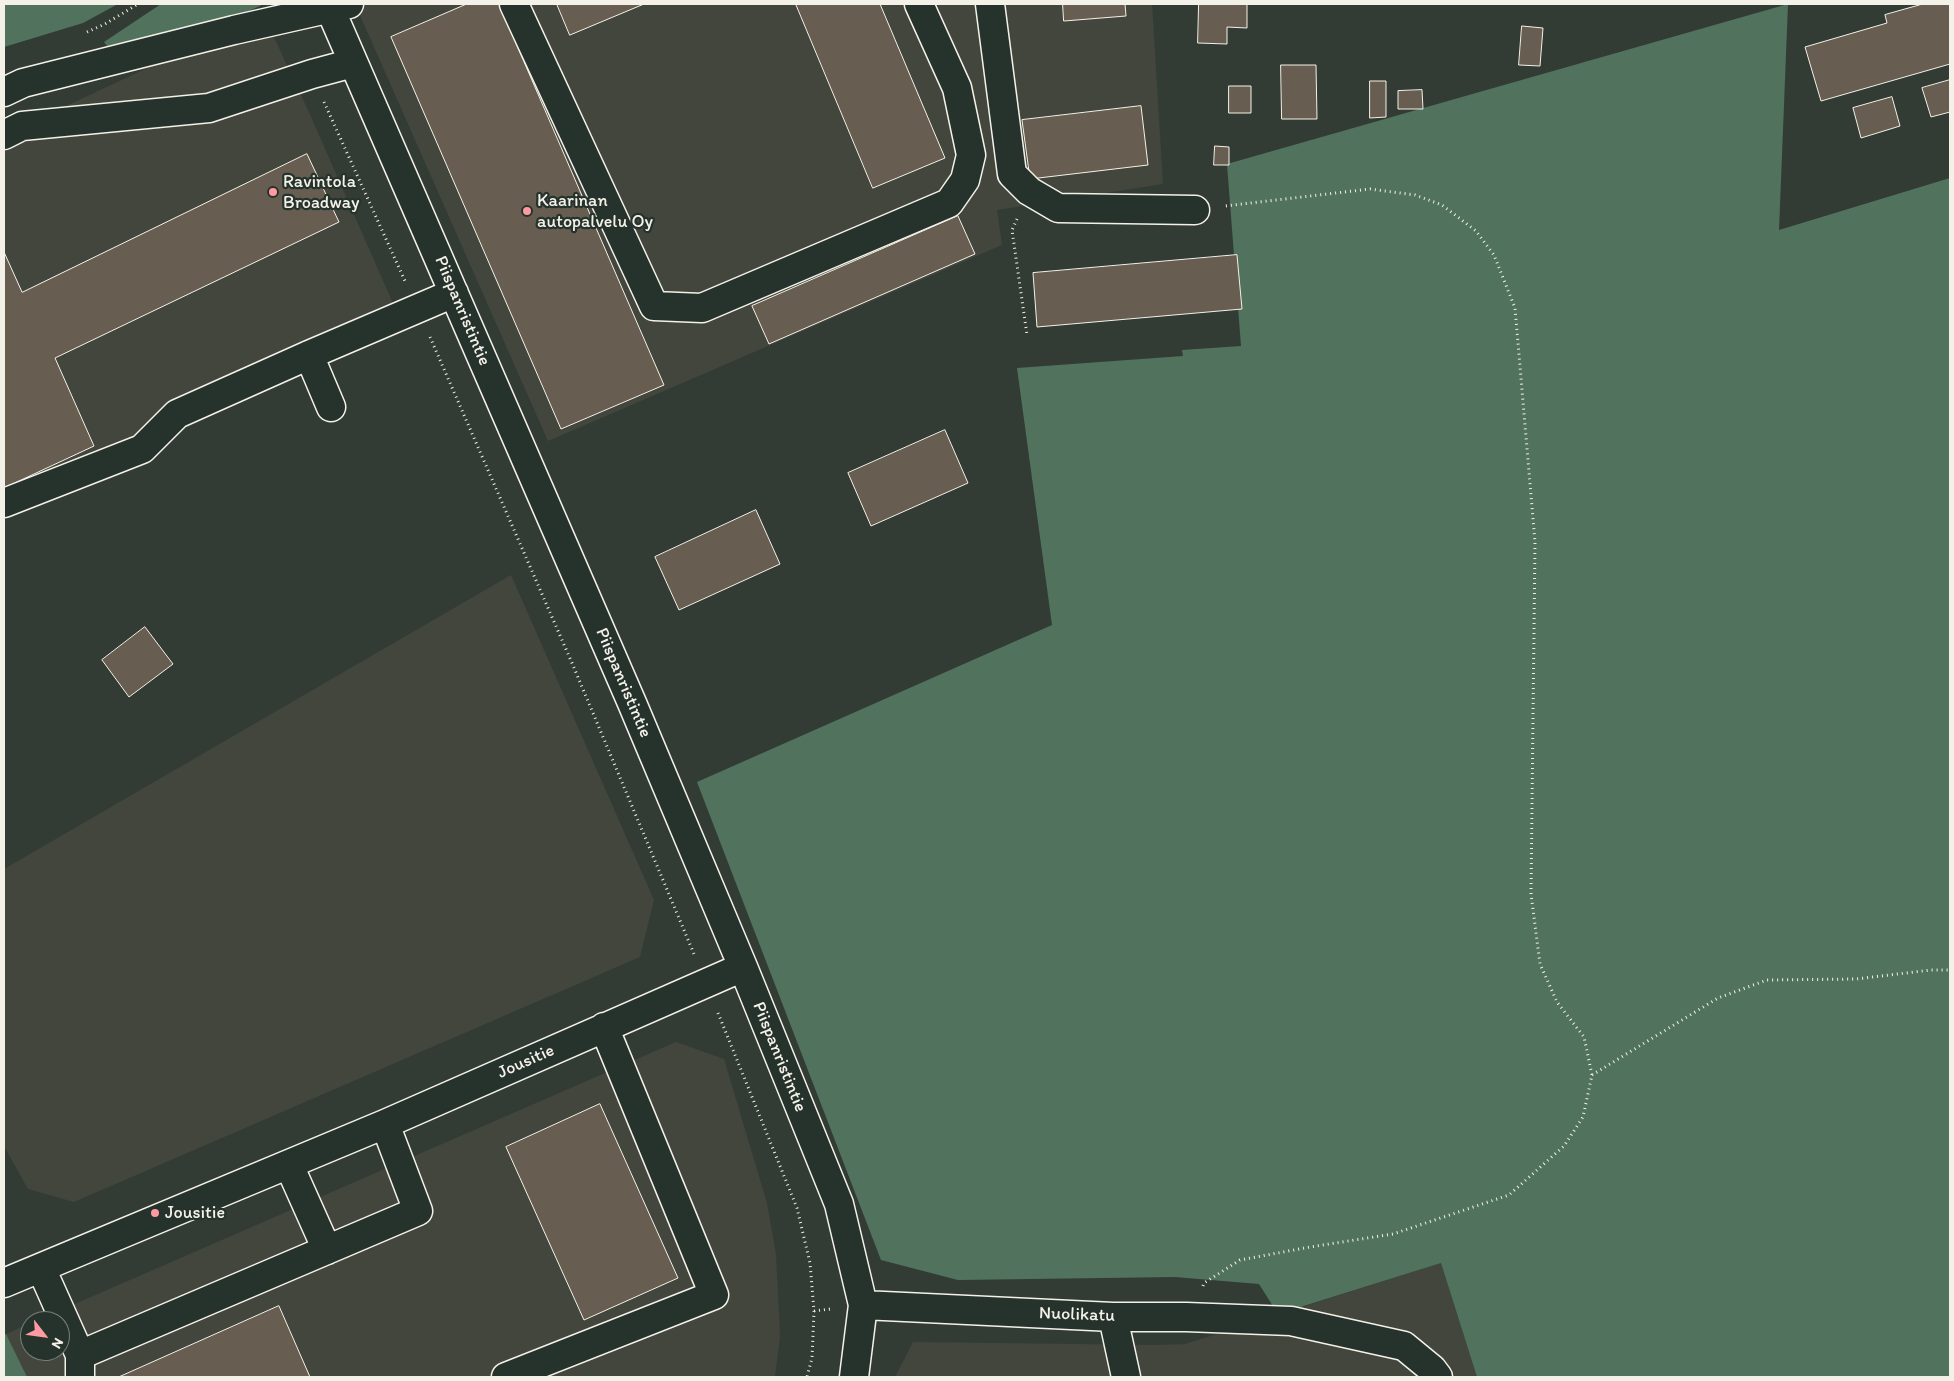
<!DOCTYPE html>
<style>
body{margin:0}
#map{position:relative;width:1954px;height:1381px;overflow:hidden;background:#333c34;font-family:Itim,sans-serif}
canvas{display:block}
.frame{position:absolute;inset:0;border:5px solid #f4f1e8;pointer-events:none}
.north{position:absolute;left:20px;top:1311px;width:50px;height:50px;box-sizing:border-box;background:#26332d;border:1px solid #787f78;border-radius:50%;rotate:120deg;font-size:14px;font-weight:700;line-height:20px;text-align:center;color:#f4f1e8}
.north::after{content:'';display:block;margin:auto;width:18px;height:22px;background:#ff9aa2;clip-path:polygon(50% 0,100% 100%,50% 72%,0 100%)}
</style>
<div id="map">
<canvas width="1954" height="1381"></canvas>
<div class="frame"></div>
<div class="north">N</div>
</div>
<script>
const ctx = document.querySelector('canvas').getContext('2d');
ctx.lineJoin = 'round';
function fill(path, color) {
  ctx.fillStyle = color;
  ctx.fill(path, 'evenodd');
}
function stroke(path, color, width, dash) {
  ctx.strokeStyle = color;
  ctx.lineWidth = width;
  ctx.lineCap = dash ? 'butt' : 'round';
  ctx.setLineDash(dash || []);
  ctx.stroke(path);
}
function label(font, color, halo, rows, align = 'center') {
  ctx.font = font + ' Itim,sans-serif';
  ctx.lineWidth = 4.5;
  ctx.setLineDash([]);
  ctx.textBaseline = 'middle';
  ctx.strokeStyle = halo;
  ctx.fillStyle = color;
  for (const [text, x, y, turn = 0] of rows) {
    ctx.save();
    ctx.translate(x, y);
    ctx.rotate((+turn || 0) * Math.PI / 180);
    ctx.textAlign = isNaN(turn) ? turn : align;
    if (halo) ctx.strokeText(text, 0, 0);
    ctx.fillText(text, 0, 0);
    ctx.restore();
  }
}
fill(new Path2D(`
 M355,4H1152L1163,184L997,210L1002,245L548,441Z
 M263,14L308,110L399,317L4,513V138L66,106Z
 M511,575L654,900L640,957L74,1202L28,1189L4,1146V869Z
 M676,1042L724,1059L767,1203L776,1254L780,1336L775,1377H4V1335L30,1323V1351H60V1321H36Z
 M1441,1263L1477,1377H895L913,1342L1157,1345L1185,1344Z`), '#43463d');
fill(new Path2D(`
 M7,4H118L83,23L4,47V6Z
 M161,4H264L238,16L107,46L104,42Z
 M1788,4L1779,230L1950,178V1377H1477L1441,1263L1278,1314L1259,1284L1175,1277L958,1280L881,1260L697,782L1052,625L1017,368L1183,356L1182,350L1241,346L1227,164Z
 M6,1334L27,1377H4V1335Z`), '#51735e');
const building = new Path2D(`
 M467,4H499L664,385L561,429L391,37Z
 M557,4H644L570,35Z
 M796,4H880L945,158L873,188Z
 M1063,4H1125L1126,16L1064,21Z
 M1199,4H1247V28L1227,27V44L1198,43Z
 M1923,4H1950V64L1821,101L1805,47L1887,23L1885,15Z
 M1522,26L1543,28L1540,66L1519,65Z
 M1281,65H1316L1317,119H1282Z
 M1950,80V112L1931,117L1922,88Z
 M1370,81H1386V117L1370,118Z
 M1229,86H1251V113H1229Z
 M1422,90L1423,109H1398V91Z
 M1892,97L1900,126L1861,138L1853,108Z
 M1141,106L1148,165L1030,179L1022,120Z
 M1215,146L1229,147V165H1214Z
 M307,154L339,222L55,358L94,446L4,488V252L22,292Z
 M958,216L975,254L769,344L752,306Z
 M1237,255L1242,309L1037,327L1033,273Z
 M945,430L968,483L871,526L848,473Z
 M756,510L780,564L679,610L655,557Z
 M145,627L173,664L129,697L102,660Z
 M600,1104L678,1278L584,1320L506,1147Z
 M279,1306L310,1377H119Z`);
fill(building, '#675e51');
stroke(building, '#f4f1e8', 1);
const minor = new Path2D(`
 M328,4L632,703L743,967L839,1204L863,1305L854,1377
 M514,4L654,306L702,308L949,203L965,180L971,155L957,88L919,4
 M990,4L1012,174L1029,191L1058,208L1195,210
 M4,92L23,83L234,30L349,4
 M4,135L22,126L209,108L312,74L353,63
 M309,355L331,407
 M4,503L142,449L177,414L309,355L454,293
 M289,1165L327,1250
 M41,1268L80,1355V1377
 M4,1283L385,1124L743,967
 M863,1305L1113,1317H1186L1291,1321L1404,1346L1432,1369L1438,1377
 M1113,1317L1126,1377
 M80,1355L418,1211L385,1124
 M506,1377L714,1295L604,1027`);
stroke(minor, '#f4f1e8', 31);
stroke(new Path2D(`
 M87,32L105,24L138,4
 M324,102L405,281
 M1017,219L1012,230L1027,335
 M430,337L572,663L694,954
 M718,1013L797,1208L810,1263L814,1311L812,1358L807,1377
 M1592,1075L1718,998L1767,980L1856,979L1931,970H1950
 M1203,1286L1204,1283L1240,1260L1310,1247L1393,1234L1509,1195L1564,1146L1583,1117L1592,1075L1584,1037L1557,1002L1540,964L1531,894L1535,542L1515,308L1494,255L1476,231L1442,205L1415,195L1370,189L1225,206
 M814,1311L830,1309`), '#f4f1e8', 3, [1, 4]);
stroke(minor, '#26332d', 28);
for (const [x, y, r, color] of [
 [273,192,5,"#ff9aa2"],
 [527,211,5,"#ff9aa2"],
 [155,1213,5,"#ff9aa2"]
]) {
  const dot = new Path2D();
  dot.arc(x, y, r, 0, 2 * Math.PI);
  ctx.fillStyle = color;
  ctx.fill(dot);
  stroke(dot, '#26332d', 2);
}
label('18px', '#f4f1e8', '#26332d', [
 ["Ravintola",283,182],
 ["Broadway",283,203],
 ["Kaarinan",537,201],
 ["autopalvelu Oy",537,222],
 ["Jousitie",165,1213]
], 'left');
label('18px', '#f4f1e8', '#26332d', [
 ["Piispanristintie",462,311,67],
 ["Piispanristintie",623,683,67],
 ["Piispanristintie",779,1057,68],
 ["Jousitie",526,1062,-24],
 ["Nuolikatu",1077,1315,2]
]);
</script>
